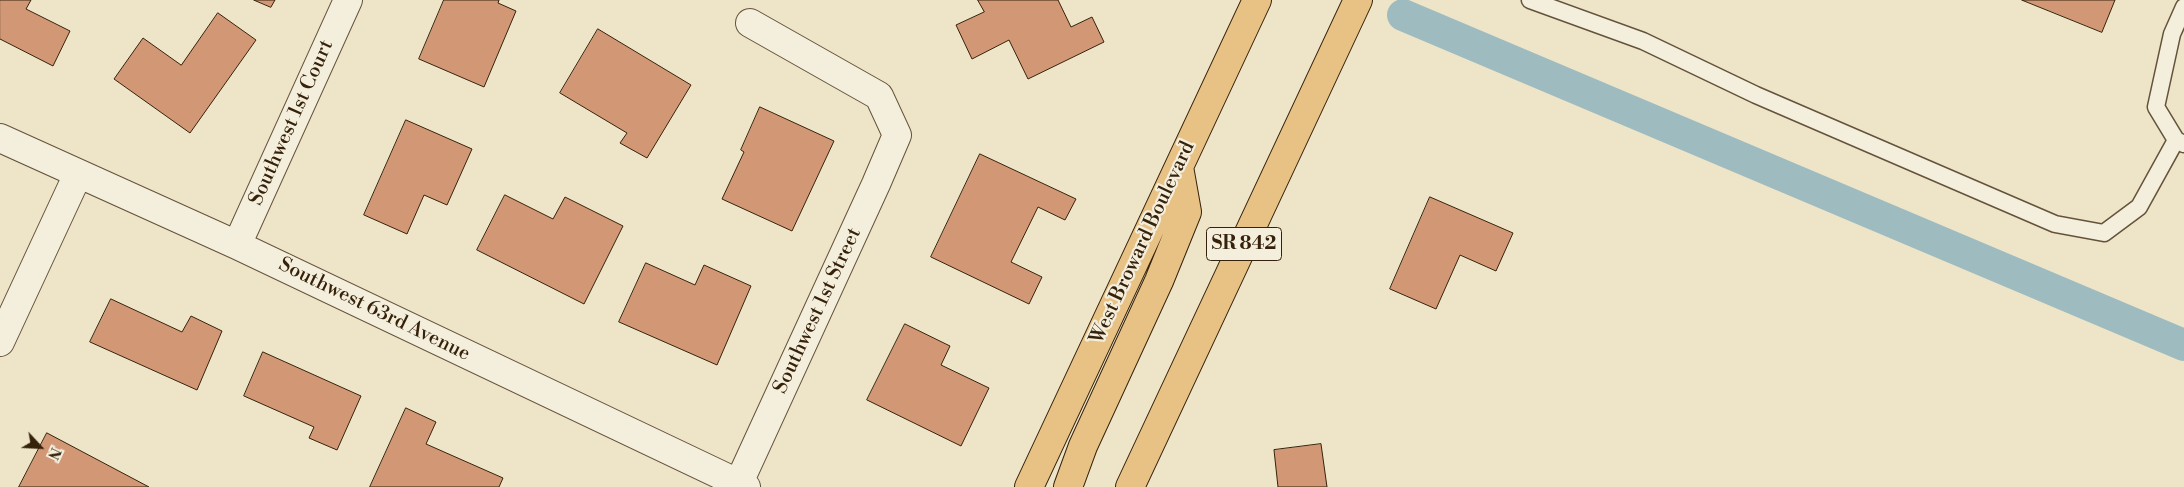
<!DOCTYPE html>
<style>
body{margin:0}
#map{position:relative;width:2184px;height:487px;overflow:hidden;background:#eee5c9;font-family:"Libre Bodoni",serif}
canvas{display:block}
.north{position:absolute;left:15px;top:422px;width:50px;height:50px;-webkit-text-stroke:4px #f4eedc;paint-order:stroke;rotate:115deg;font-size:14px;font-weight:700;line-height:20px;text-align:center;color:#36220b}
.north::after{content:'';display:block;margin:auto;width:18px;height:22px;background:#36220b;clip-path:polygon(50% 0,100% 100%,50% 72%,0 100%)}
</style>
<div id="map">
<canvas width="2184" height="487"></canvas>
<div class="north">N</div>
</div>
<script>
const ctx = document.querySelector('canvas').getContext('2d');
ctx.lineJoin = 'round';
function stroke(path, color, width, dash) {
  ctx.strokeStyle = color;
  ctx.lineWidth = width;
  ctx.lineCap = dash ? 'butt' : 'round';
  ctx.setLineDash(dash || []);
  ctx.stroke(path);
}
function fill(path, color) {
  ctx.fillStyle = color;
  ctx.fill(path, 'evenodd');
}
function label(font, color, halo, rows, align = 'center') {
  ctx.font = font + ' "Libre Bodoni",serif';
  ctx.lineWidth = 4.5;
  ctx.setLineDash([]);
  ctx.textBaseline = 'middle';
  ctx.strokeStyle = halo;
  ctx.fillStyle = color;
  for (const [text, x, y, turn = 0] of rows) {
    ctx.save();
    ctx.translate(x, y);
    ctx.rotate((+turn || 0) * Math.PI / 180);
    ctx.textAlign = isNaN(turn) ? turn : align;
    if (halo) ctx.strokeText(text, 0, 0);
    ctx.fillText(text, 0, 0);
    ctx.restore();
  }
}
stroke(new Path2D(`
 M1403,15L2184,345`), '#9ebcc0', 32);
const building = new Path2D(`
 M0,0H31L26,9L70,31L53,66L0,39Z
 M254,0H275L271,7Z
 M444,0H499L498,3L516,11L484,87L419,59Z
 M978,0H1058L1071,27L1092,17L1104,42L1028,79L1009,40L972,59L956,25L984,12Z
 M2022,0H2115L2102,32Z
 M218,13L256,40L190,133L114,79L143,38L181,65Z
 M598,29L691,85L647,158L620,143L627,133L560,93Z
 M760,107L834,141L792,231L722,199L744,152L741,150Z
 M406,120L472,149L447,205L424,195L407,234L364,215Z
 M980,154L1076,199L1065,220L1038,207L1011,262L1042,277L1029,304L931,257Z
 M505,195L553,219L565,197L623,226L584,304L477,250Z
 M1430,197L1513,233L1496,271L1460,255L1436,309L1390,289Z
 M646,263L695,285L704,265L751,286L717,365L619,322Z
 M111,299L182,332L191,316L222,331L197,390L90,342Z
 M905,324L950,346L941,365L989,388L961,446L867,400Z
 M263,352L361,396L337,450L309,438L314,427L244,396Z
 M406,408L436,422L426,444L503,478L499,487H370Z
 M47,433L149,487H19Z
 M1321,444L1327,487H1278L1274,450Z`);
fill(building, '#d29876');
stroke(building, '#36220b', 1);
const service = new Path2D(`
 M1530,0L1643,41L1756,95L2055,224L2104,233L2139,207L2176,140
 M2184,7L2172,34L2156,107L2176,140L2184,144`);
const minor = new Path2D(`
 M0,138L237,245L746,487
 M237,245L348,0
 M0,342L78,174
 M737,487L876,184L897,135L879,96L750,23`);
const primary = new Path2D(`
 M1029,487L1257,0
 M1068,487L1083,446L1159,281L1187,212L1179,167
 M1130,487L1358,0`);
stroke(service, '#64533a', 19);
stroke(minor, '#64533a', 30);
stroke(primary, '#36220b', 30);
stroke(service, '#f4eedc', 16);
stroke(minor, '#f4eedc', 28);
stroke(primary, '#e7c284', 28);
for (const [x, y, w] of [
 [1244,244,75]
]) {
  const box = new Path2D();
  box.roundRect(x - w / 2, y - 16.5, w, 33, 4);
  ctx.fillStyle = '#f4eedc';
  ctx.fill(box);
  stroke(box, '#36220b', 1);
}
label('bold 19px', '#36220b', null, [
 ["SR 842",1244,244]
]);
label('20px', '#36220b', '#f4eedc', [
 ["Southwest 1st Court",292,123,-66],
 ["West Broward Boulevard",1143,243,-65],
 ["Southwest 63rd Avenue",374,310,26],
 ["Southwest 1st Street",818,311,-65]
]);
</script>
